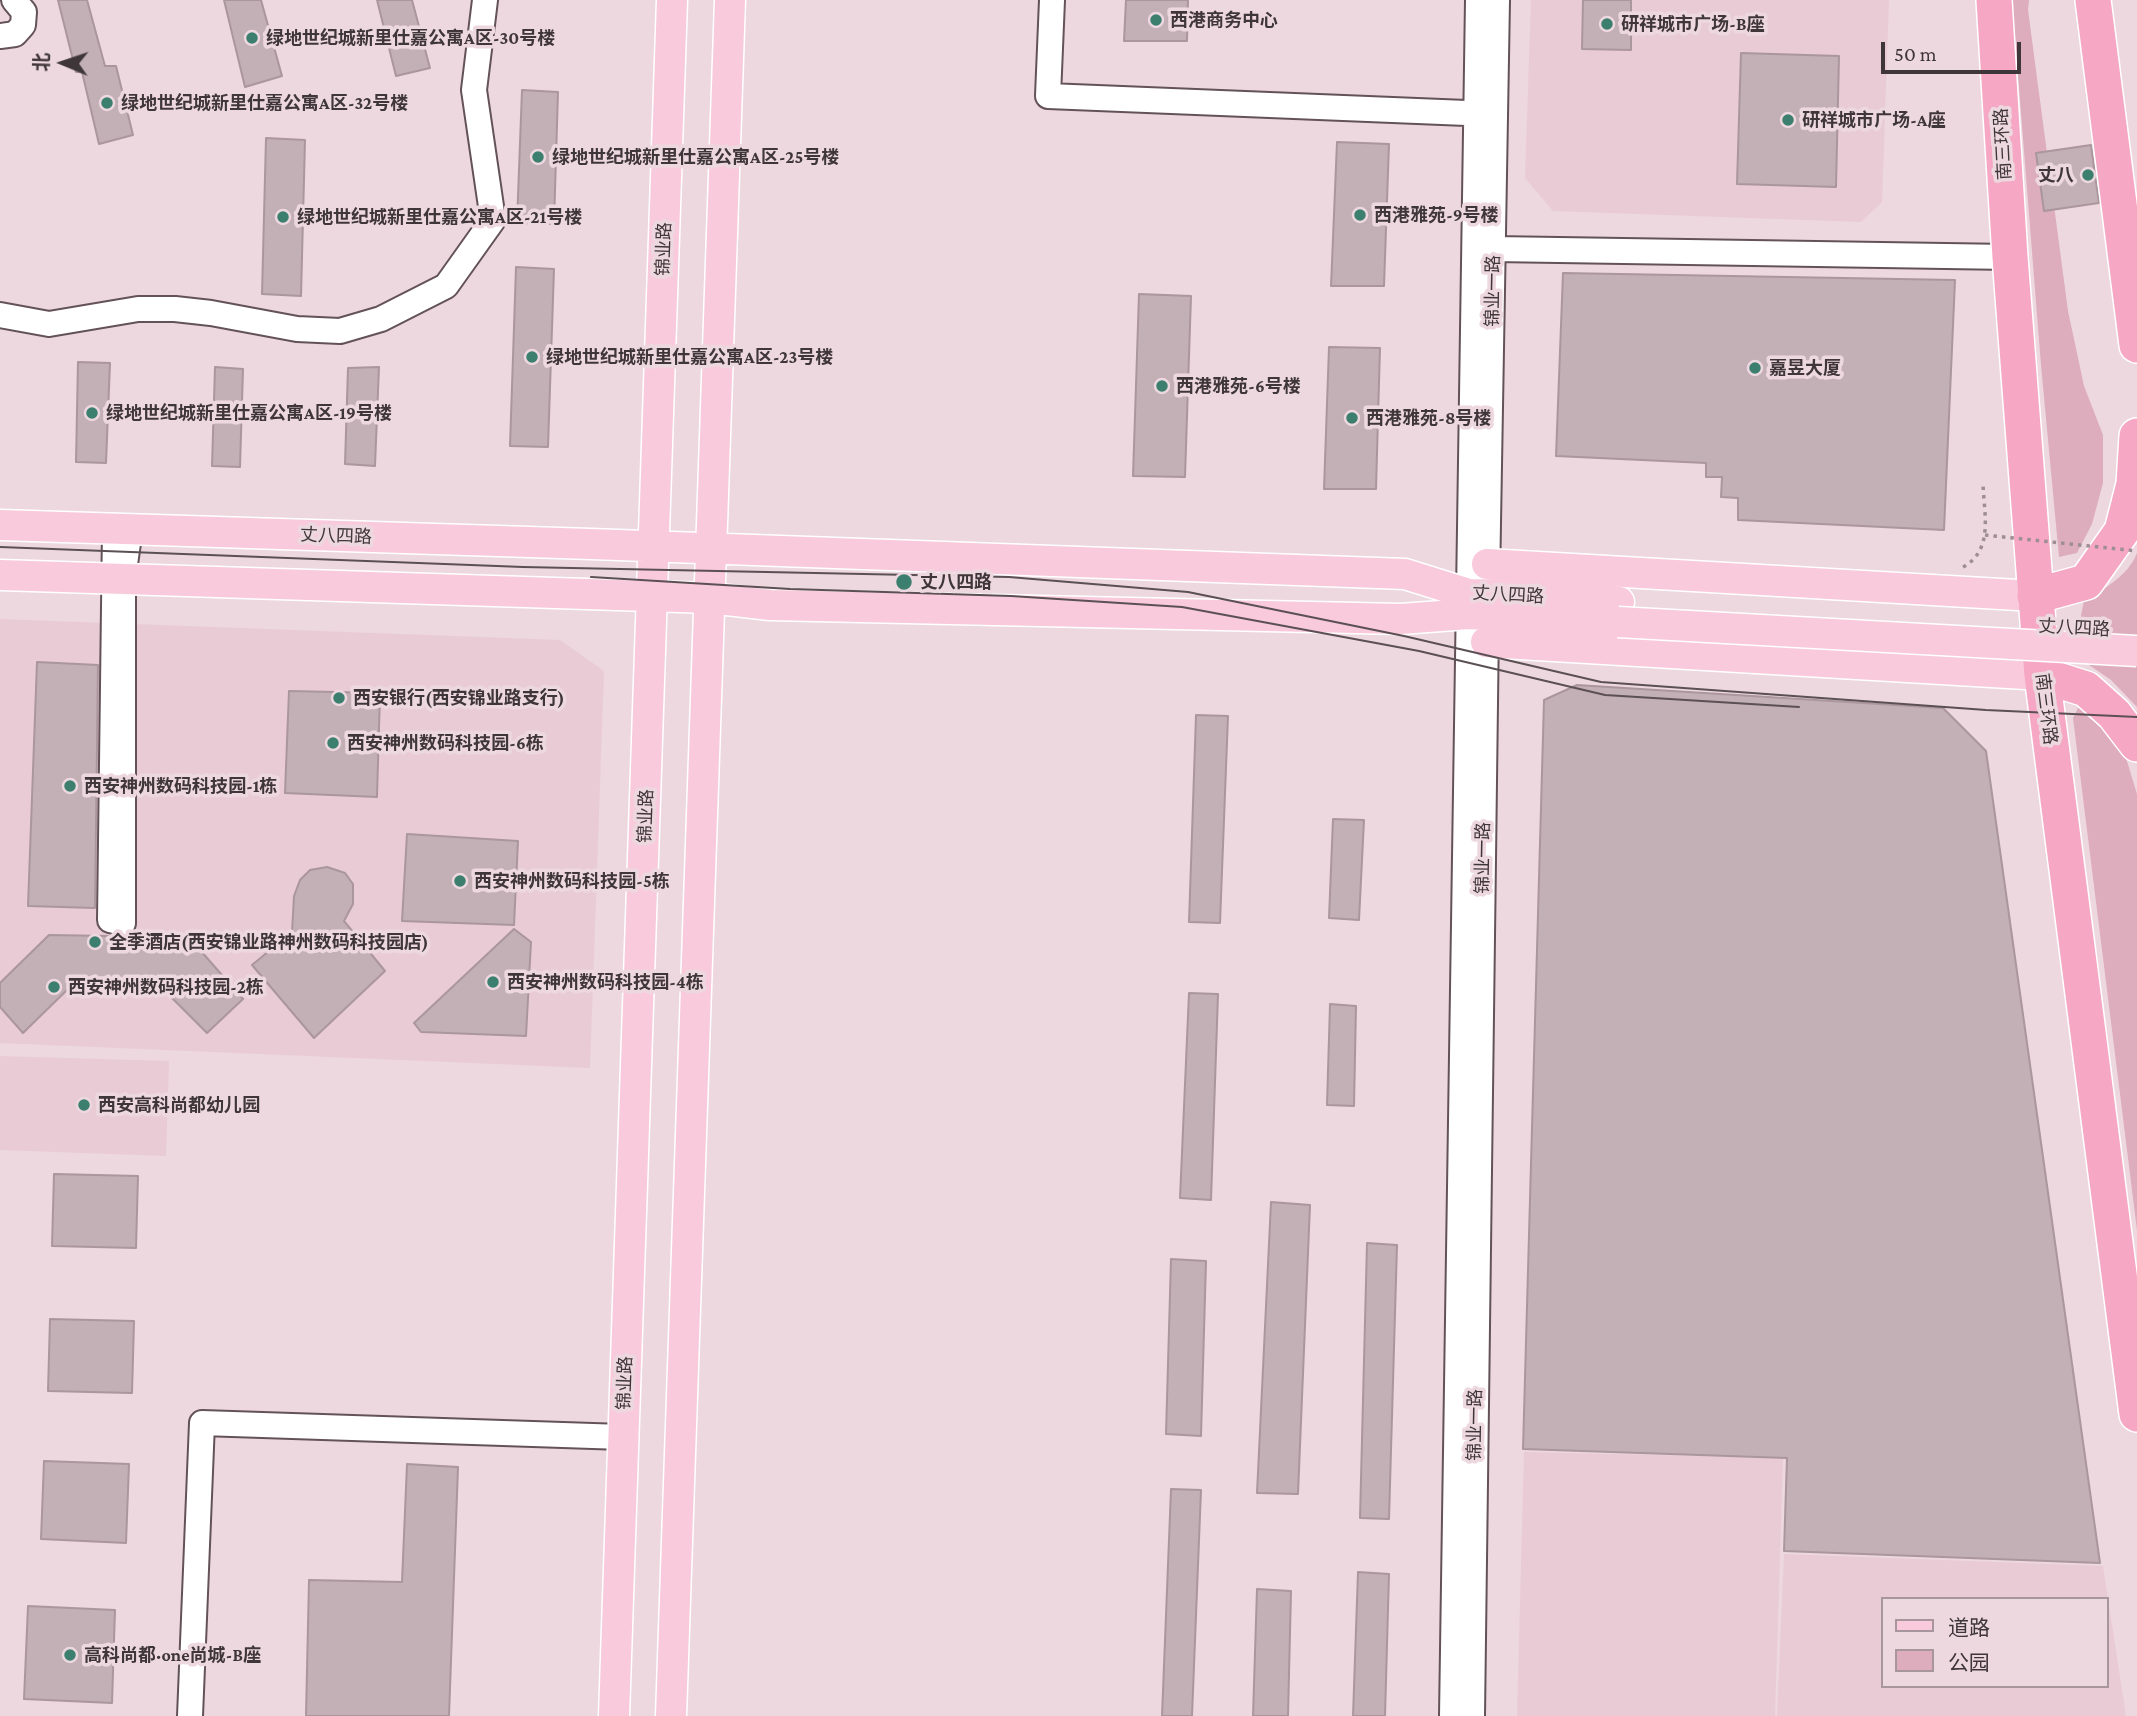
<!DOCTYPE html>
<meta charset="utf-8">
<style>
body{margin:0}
#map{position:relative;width:2137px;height:1716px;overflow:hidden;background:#edd8df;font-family:"Crimson Pro","Noto Sans SC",serif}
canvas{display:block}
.legend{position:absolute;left:1881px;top:1597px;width:228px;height:91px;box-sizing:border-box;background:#edd8df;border:2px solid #a7979d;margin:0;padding:9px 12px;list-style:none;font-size:21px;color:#3f3639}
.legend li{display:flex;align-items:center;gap:14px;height:35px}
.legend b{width:35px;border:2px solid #a7979d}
.north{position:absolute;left:28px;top:28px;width:70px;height:70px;-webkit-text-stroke:5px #edd8df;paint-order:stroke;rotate:272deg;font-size:19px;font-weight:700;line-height:28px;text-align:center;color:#3f3639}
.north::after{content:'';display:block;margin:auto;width:24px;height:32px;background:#3f3639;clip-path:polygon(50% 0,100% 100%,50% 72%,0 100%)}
.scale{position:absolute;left:1881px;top:42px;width:140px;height:32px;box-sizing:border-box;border:4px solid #3f3639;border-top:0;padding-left:9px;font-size:21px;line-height:24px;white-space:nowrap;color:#3f3639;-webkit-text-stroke:5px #edd8df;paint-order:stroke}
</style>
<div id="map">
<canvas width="2137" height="1716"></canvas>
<ul class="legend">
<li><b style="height:9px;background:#f9cadc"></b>道路</li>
<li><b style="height:19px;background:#ddacbd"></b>公园</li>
</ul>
<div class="north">北</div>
<div class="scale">50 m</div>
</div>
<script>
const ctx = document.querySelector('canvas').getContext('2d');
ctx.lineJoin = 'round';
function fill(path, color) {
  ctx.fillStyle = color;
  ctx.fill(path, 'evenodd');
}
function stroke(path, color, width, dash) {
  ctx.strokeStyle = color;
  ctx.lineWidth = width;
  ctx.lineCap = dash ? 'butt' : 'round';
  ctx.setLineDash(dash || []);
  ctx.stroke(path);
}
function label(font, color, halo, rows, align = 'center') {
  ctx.font = font + ' "Crimson Pro","Noto Sans SC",serif';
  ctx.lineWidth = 7;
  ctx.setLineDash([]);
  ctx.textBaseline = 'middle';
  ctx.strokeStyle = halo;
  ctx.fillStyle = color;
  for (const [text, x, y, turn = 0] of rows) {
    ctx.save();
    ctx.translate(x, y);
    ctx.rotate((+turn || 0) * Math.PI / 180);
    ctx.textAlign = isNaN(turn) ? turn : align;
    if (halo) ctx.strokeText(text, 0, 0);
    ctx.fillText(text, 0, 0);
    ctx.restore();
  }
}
fill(new Path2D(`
 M1531,0H1889L1882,202L1861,222L1553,211L1525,178Z
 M0,619L560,640L604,671L590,1068L0,1043Z
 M0,1056L169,1061L166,1156L0,1150Z
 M1524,1452L1783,1458L1775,1716H1517Z
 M1784,1554L2103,1566L2126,1716H1777ZM1883,1599H2107V1686H1883Z`), '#e9cbd5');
fill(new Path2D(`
 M2012,0H2029L2028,10L2068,311L2084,386L2103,435V483L2092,524L2077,553L2059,557L2041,365Z
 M2137,553V707L2111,680L2073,654L2084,601C2105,588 2128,576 2137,553Z
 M2080,704L2123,748L2137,794V1230L2073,718Z`), '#ddacbd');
const building = new Path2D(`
 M58,0H87L105,66H116L133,135L99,144L82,72H76Z
 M224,0H261L282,76L245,87Z
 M377,0H412L430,68L396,76Z
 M1126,0H1188L1187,41H1124Z
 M1583,0H1631V50L1582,49Z
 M1741,53L1839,56L1836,187L1737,184Z
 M522,90L558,92L554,224L517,223Z
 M266,138L305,140L301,296L262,294Z
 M1337,142L1389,144L1384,286H1331Z
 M2091,145L2099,203L2044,211L2036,153Z
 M516,267L554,269L548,447L510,446Z
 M1563,273L1955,280L1944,530L1738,520V498L1721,497L1722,477H1706V463L1556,456Z
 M1139,294L1191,296L1185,477L1133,476Z
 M1329,347L1380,348L1376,489H1324Z
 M78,362L110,363L106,463L76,462Z
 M215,367L243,369L240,467L212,466Z
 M379,367L375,466L345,464L348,368Z
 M37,662L98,665L95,908L28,906Z
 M1577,685L1943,708L1986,751L2100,1563L1784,1551L1787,1458L1523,1449L1544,700Z
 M289,691L380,693L377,797L285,793Z
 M1196,715L1228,716L1220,923L1189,922Z
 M1333,819L1364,820L1359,920L1329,918Z
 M407,834L518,841L514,925L402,921Z
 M327,867L345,873L353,884V904L344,921L385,971L314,1038L252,965L292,932L294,896L300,880L310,870Z
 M514,929L531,942L526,1036L421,1032L414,1023Z
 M49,935L109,936V939L193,942L243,999L207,1033L167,993L67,990L23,1033L0,1007V983Z
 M1189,993L1218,994L1211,1200L1180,1198Z
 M1330,1004L1356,1006L1354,1106L1327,1105Z
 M54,1174L138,1176L136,1248L52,1246Z
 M1271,1202L1310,1205L1298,1494L1257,1493Z
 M1367,1243L1397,1245L1389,1519L1360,1518Z
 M1171,1259L1206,1261L1201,1436L1166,1434Z
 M50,1319L134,1321L132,1393L48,1391Z
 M44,1461L129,1464L126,1543L41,1539Z
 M407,1464L458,1467L449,1716H306L309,1580L402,1582Z
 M1171,1489L1201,1490L1192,1716H1162Z
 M1358,1572L1389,1574L1385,1716H1353Z
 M1257,1589L1291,1591L1288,1716H1253Z
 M28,1606L115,1610L112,1703L24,1699Z`);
fill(building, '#c3afb6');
stroke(building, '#aa969c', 2);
const minor = new Path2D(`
 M1052,0L1048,96L1491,114
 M0,36L15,34L23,25L24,12L14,0
 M1494,249L2010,257
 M0,315L49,324L138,309H175L211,313L297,329L340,331L381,319L446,286L493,220L474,90L485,0
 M115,529L110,920L123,923V578L130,529
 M1487,581L1497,0
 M190,1716L202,1423L623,1437
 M1452,1716L1478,0
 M1472,1716L1486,625`);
const major = new Path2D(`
 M0,525L591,544L1405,574L1469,594L1522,595L1619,602
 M1487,564L2035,596
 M0,575L710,598L770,605L1401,619L1468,614L1618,622
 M1486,642L2042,675
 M614,1716L672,0
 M671,1716L730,0`);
const highway = new Path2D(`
 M1994,0L2010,257L2042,675L2137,1414
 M2093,0L2137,345
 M2035,596L2086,582L2122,531L2134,484L2137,436
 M2042,675L2086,689L2114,714L2137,744`);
stroke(minor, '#635258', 28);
stroke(major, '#fff', 33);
stroke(highway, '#fff', 38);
stroke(new Path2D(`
 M1963,567C1994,550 1984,514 1983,484`), '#9d8e93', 3.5, [3.5, 5]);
stroke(minor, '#fff', 24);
stroke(major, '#f9cadc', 30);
stroke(highway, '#f5a7c4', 35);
stroke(new Path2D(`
 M0,547L523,567L1009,577L1188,592L1404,636L1601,682L1986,710L2137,717
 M591,577L790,589L1011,596L1182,607L1419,651L1605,695L1799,707`), '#5b5054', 2);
const majorBridge = new Path2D(`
 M1618,622L2137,651`);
stroke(majorBridge, '#fff', 33, []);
stroke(new Path2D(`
 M1985,535L2137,551`), '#9d8e93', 3.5, [3.5, 5]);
stroke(majorBridge, '#f9cadc', 30);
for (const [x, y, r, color] of [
 [1156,20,7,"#3d7f6f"],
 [1607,24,7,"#3d7f6f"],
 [252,38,7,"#3d7f6f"],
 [107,103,7,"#3d7f6f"],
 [1788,120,7,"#3d7f6f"],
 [538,157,7,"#3d7f6f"],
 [2088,175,7,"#3d7f6f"],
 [1360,215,7,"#3d7f6f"],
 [283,217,7,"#3d7f6f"],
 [532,357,7,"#3d7f6f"],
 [1755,368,7,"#3d7f6f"],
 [1162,386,7,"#3d7f6f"],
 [92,413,7,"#3d7f6f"],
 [1352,418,7,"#3d7f6f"],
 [904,582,9,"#3d7f6f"],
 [339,698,7,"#3d7f6f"],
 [333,743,7,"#3d7f6f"],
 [70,786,7,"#3d7f6f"],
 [460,881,7,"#3d7f6f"],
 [95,942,7,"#3d7f6f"],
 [493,982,7,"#3d7f6f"],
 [54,987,7,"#3d7f6f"],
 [84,1105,7,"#3d7f6f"],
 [70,1655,7,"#3d7f6f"]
]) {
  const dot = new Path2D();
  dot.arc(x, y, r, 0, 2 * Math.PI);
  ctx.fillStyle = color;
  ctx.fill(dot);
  stroke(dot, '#edd8df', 2.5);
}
label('bold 18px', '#3f3639', '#edd8df', [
 ["西港商务中心",1170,20],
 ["研祥城市广场-B座",1621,24],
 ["绿地世纪城新里仕嘉公寓A区-30号楼",266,38],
 ["绿地世纪城新里仕嘉公寓A区-32号楼",121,103],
 ["研祥城市广场-A座",1802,120],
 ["绿地世纪城新里仕嘉公寓A区-25号楼",552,157],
 ["丈八",2074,175,"right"],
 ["西港雅苑-9号楼",1374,215],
 ["绿地世纪城新里仕嘉公寓A区-21号楼",297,217],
 ["绿地世纪城新里仕嘉公寓A区-23号楼",546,357],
 ["嘉昱大厦",1769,368],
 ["西港雅苑-6号楼",1176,386],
 ["绿地世纪城新里仕嘉公寓A区-19号楼",106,413],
 ["西港雅苑-8号楼",1366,418],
 ["丈八四路",920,582],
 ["西安银行(西安锦业路支行)",353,698],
 ["西安神州数码科技园-6栋",347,743],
 ["西安神州数码科技园-1栋",84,786],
 ["西安神州数码科技园-5栋",474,881],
 ["全季酒店(西安锦业路神州数码科技园店)",109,942],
 ["西安神州数码科技园-4栋",507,982],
 ["西安神州数码科技园-2栋",68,987],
 ["西安高科尚都幼儿园",98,1105],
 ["高科尚都·one尚城-B座",84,1655]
], 'left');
label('18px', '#3f3639', '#edd8df', [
 ["南三环路",2003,144,-93],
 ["锦业路",664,249,-88],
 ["锦业一路",1493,291,-89],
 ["丈八四路",336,536,2],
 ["丈八四路",1508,595,3],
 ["丈八四路",2074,628,3],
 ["南三环路",2046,709,83],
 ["锦业路",646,816,-88],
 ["锦业一路",1483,858,-89],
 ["锦业路",625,1383,-88],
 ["锦业一路",1475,1425,-89]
]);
</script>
